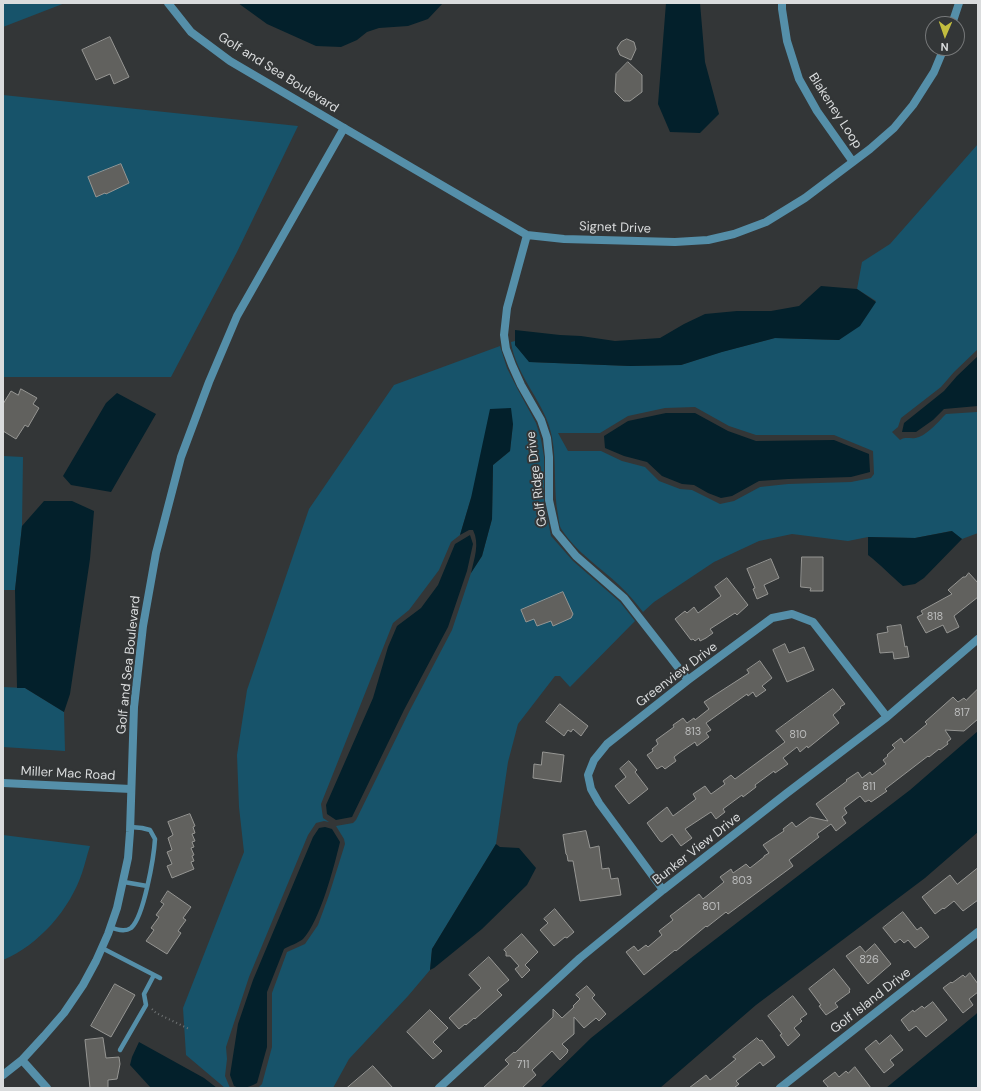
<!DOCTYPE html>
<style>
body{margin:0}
#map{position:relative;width:981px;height:1091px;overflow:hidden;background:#333637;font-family:"DM Sans",sans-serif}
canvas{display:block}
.frame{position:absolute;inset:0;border:4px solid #dadcdd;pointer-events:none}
.north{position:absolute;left:925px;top:16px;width:40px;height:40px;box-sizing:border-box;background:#333637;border:1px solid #767879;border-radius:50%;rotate:182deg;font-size:11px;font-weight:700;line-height:16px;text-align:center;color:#dadcdd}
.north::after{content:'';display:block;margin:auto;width:14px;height:18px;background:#c2bd3f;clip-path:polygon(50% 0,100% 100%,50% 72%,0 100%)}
</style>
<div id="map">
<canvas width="981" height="1091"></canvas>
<div class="frame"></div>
<div class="north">N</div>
</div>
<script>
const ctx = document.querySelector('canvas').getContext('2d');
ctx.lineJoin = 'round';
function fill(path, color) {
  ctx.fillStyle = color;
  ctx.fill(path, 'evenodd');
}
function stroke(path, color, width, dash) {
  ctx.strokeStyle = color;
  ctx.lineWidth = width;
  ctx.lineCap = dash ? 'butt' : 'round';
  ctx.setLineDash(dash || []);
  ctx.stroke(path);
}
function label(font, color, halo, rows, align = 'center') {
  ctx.font = font + ' "DM Sans",sans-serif';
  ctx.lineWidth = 4;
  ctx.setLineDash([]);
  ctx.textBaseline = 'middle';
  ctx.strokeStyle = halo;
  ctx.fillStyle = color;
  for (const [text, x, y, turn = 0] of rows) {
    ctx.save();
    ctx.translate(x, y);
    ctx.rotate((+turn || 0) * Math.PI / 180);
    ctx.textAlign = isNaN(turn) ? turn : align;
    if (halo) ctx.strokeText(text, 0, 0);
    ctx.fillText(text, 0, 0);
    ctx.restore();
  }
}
fill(new Path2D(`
 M3,3H65L3,27Z
 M3,95L298,126L237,252L171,377H3Z
 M978,144V349L954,372L941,387L901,418L898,427L892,432L900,440C906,436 912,440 919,437C929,433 938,422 946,414L977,412L978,533L962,539L951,531L915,538L868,537L848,541L792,534L759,541L714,562L654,602L643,612C638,606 633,599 627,593C607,571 579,556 562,530C559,526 559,520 558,515C553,489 557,463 552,437C546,403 516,377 511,342L515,341V345L530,362L630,366L681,365L721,352L775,338L839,340L876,301L857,289L862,262L890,244ZM695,407L729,426L756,435H834L873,451L874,474L871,478L851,482L788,484L760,487L734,501L720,504L692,490L680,489L659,481L645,467L622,461L601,451H568L558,433H600L628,416L665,408Z
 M500,346L507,368L517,388L536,423L541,439L544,457V501L551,536L573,561L620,602L635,621L570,687L560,676H555L518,724L508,762L496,844L432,949L430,970L408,996L349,1059L333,1088H258L262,1084L272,1047V993L287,952L305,944L318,925L329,895L345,844L344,839L336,826L353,823L356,820L409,712L452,630L471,573L482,556L492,519L493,465L510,451L513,424L471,498L460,535L451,542L439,570L409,610L393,623L321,804L323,818L329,822L324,821L316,823L308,835L249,977L226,1047L227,1059L225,1076L230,1088H225L186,1055L183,1008L244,852L239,807L237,755L247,690L309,509L394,385Z
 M3,456L23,457L22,526L15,590H3Z
 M3,687L25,688L64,712L65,751L3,747Z
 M3,835L90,846C87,855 85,864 82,873C70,909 39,945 3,960Z`), '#17536a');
fill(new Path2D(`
 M238,3H443L428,19L408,26L379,28L367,32L357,40L341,47L316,46L267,24Z
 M666,3H700L705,62L719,114L700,133L670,132L658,104Z
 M821,286L857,289L876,302L860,326L839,340L775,338L722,352L681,365L630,366L529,362L515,345V330L560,335L581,336L615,341L660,338L684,324L705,314L737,311H771L799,306Z
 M978,356V406L944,409L933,420L916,432H902L904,423L944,391L957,376Z
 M117,393L156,414L111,492L71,485L63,476L106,403Z
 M511,408L513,424L510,451L493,465L492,519L482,556L471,573C474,559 480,544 473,530H469L460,535L471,498L490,409Z
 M666,413H695L728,431L756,441L834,440L869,454L870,472L851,477L788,479L759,481L732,496L721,498L708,493L694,485L682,484L662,476L647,462L624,456L605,448L604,436L628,421Z
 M44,501H72L94,511L90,559L70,694L64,712L25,688H17L15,590L22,526Z
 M952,531L962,539L924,578L915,584L903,586C891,576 881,565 868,555V537L915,538Z
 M470,535L473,544L467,571L448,627L404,710L352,817L336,820L327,814L326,805L373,698L388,647L397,626L421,608L438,585L455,544Z
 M978,731V832L925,878L756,1005L660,1088H540L591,1038L691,958L910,790Z
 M325,827L332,829L340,842C334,867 320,921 303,939C298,943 289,946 284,949L267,992V1047L257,1083C249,1087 242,1090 234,1086L230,1075L238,1024L253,980L313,837L319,828Z
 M496,844L500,847L519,848L536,868L527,885L482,929L434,968L430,970L432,949Z
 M978,1012V1088H886L975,1015Z
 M139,1042L204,1078L217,1088H151L130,1065L132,1057Z`), '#03202b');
const building = new Path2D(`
 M110,37L129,77L114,84L110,74L96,80L82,50Z
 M627,39L634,42L636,49L631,60L620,55L617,48L621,42Z
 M628,62L642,75V92L630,101H624L615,92L616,74Z
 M121,164L129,183L106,194L105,193L96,197L88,177Z
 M21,389L37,398L33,404L39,408L28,427L25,425L16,439L3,431V404L11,391L18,395Z
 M802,557H823V591H810L811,588L801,587Z
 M771,559L779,578L764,585L768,594L757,599L753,589L755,588L747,569Z
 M969,573L978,583V597L954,616L959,627L947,633L943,625L926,633L917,617L923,614L921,611L952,594L948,590L963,577H965Z
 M727,578L748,605L737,615L735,613L710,629L713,633L706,638L700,641L699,638L695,641L693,639L691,640L675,619L685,611L687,613L694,607L698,613L721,596L715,587Z
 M563,592L573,614L571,618L553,626L551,621L537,626L534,619L526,622L521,610Z
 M901,625L905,647L907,646L909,657L894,659L893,652L880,653L877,634L888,632L887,627Z
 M785,644L789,653L804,647L814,670L787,682L773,650Z
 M760,661L772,678L762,686L766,690L756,697L753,692L748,696L747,694L706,723L711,730L706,733L709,737L697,746L695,742L679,753L674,757L676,761L665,769L662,766L657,769L647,755L653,751L652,749L658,744L656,740L674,727L673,725L683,718L687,723L694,718L695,720L709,709L704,702L749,673L747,670Z
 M833,689L845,704L840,707L841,708L833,715L839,723L808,748L807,746L800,752L797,747L783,758L788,764L775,773L774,771L755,785L756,787L743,797L742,795L723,809L725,812L716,819L711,812L685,829L692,838L681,846L672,834L662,842L660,841L647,823L667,807L673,816L696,799L693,794L705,786L711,794L725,784L723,781L731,775L735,779L785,742L776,731Z
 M978,689V719L964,731L945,730L951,739L947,742L948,744L940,750L939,749L929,757L928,756L885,789L887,791L871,802L869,800L865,802L860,796L844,808L847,813L842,817L846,823L836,831L831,824L817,834L819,837L789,860L793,866L728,914L726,912L707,927L706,926L676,951L675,950L644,975L626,952L634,946L638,951L646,945L648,947L662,935L659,931L673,920L670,916L699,894L703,899L724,882L720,877L731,869L733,873L746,864L750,868L764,857V856L769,853L763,845L784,831L783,829L792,822L796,827L810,817L828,821L816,804L847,781L846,780L858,772L862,778L870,772L872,775L886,764L883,760L888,756L887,755L895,748L892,745L901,738L904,743L927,724L925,722L953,697L958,702L964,698L966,700Z
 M560,704L588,726L581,736L573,729L571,732L568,730L564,736L546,722Z
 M543,752L564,755L561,782L533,778L534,764L541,765Z
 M629,761L637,770L635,772L648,789L629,804L615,786L626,777L620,769Z
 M190,814L195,826L193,827L195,833L192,834L195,841L192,842L194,847L191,848L194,855L192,856L194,861L191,862L194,869L172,878L167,866L172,864L167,852L172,850L168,838L173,835L168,822Z
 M586,831L590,848L599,846L602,869L609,868L611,879L618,878L621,895L580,901L573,861H568L567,855L566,854L563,835Z
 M978,868V900L963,911L954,901L944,909L943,908L935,914L922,897L950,875L957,884Z
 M168,891L191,907L183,918L186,920L178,931L181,933L167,954L146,941L154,930L151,928L159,917L156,915L164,904L161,902Z
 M555,909L574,932L567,938L565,937L554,946L540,930L548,923L544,919Z
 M903,912L917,930L921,927L929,937L915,948L908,940L904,943L900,939L895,943L883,928Z
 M522,934L538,952L525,965L530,970L522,978L515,969L519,966L510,956H506V952L504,950Z
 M875,944L891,964L868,984L846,956L860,946L865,952Z
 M489,957L509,980L497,990L502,995L475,1019L474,1018L466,1025L465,1024L459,1029L449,1018L481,988L469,975Z
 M834,969L850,989L849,991L850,992L835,1003L838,1007L826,1015L819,1006L821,1005L809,989Z
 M970,973L978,984V992L969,999L973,1005L963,1013L943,988L951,982L952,983L963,975L965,977Z
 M115,984L135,995L111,1037L91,1026Z
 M587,986L595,995L592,998L606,1014L599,1021L596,1018L584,1028L574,1017V1034L562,1044L568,1050L567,1053L560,1060L552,1051L532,1070L536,1075L522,1088H483L509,1064L505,1060L514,1052L515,1053L553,1017V1009L562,1018L574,1007L573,1006L580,999L576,995Z
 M793,996L807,1014L800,1019L802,1021L794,1028L800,1035L788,1046L780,1035L782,1034L768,1016Z
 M933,1002L947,1020L926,1037L916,1026L909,1031L901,1020L913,1010L914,1012L922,1006L924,1008Z
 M430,1010L448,1028L433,1042L442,1051L433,1059L407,1032Z
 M891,1035L903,1050L890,1060L894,1065L884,1073L865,1049L876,1040L879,1044Z
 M103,1038L106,1058L119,1057L120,1064L117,1079L108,1080V1088H90L85,1040Z
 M757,1038L760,1041L762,1040L775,1057L763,1066L760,1062L736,1081L739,1084L734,1088H689L706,1075L710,1080L736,1059L733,1057Z
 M373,1066L393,1088H347Z
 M855,1067L871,1088H829L823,1081L835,1072L839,1077L846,1071L848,1073Z`);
fill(building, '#61615e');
stroke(building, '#969693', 1);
stroke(new Path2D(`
 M152,1009L156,1013L189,1029`), '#717475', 2, [1, 3]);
stroke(new Path2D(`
 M124,882L147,886
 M110,927C117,930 125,932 131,928C144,917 154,856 155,839L150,830L142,828L131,827
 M102,948L160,978
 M120,1050L146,1005L144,994L154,975`), '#558fa9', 4.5);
stroke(new Path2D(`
 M782,3V9L787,41L799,79L817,111L853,162
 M952,24L959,3
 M527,235L507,308L504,335L506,349L512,365L521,385L541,420L547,438L549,457V500L556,532L576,556L624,598L688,680
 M663,890L599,803L591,789L588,775L594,760L607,744L688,680L772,618L792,614L813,622L887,717
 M22,1060L47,1088
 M3,1075L22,1060L44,1036L64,1013L83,985L96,961L108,934L117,908L128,858L130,832L134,707L143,626L156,553L181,457L209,382L237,316L344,128L527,235L564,239L675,242L708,240L734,234L766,222L805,198L870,149L894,128L913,105L934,72L944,48
 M439,1088L580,958L663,890L787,793L887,717L978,639
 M780,1088L978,932`), '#558fa9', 8);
stroke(new Path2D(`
 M168,3L191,32L230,61L344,128
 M3,783L131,789`), '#558fa9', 8);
label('11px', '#bcbdbd', null, [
 ["818",935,617],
 ["817",962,713],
 ["813",693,732],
 ["810",798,735],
 ["811",869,787],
 ["803",742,881],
 ["801",711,907],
 ["826",869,960],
 ["711",523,1065]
]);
label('13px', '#dadcdd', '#333637', [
 ["Golf and Sea Boulevard",278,73,32],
 ["Blakeney Loop",835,111,57],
 ["Signet Drive",615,228,2],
 ["Golf Ridge Drive",537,479,-97],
 ["Golf and Sea Boulevard",129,665,-84],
 ["Greenview Drive",677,675,-37],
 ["Miller Mac Road",68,774,3],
 ["Bunker View Drive",697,849,-38],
 ["Golf Island Drive",871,1001,-38]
]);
</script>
